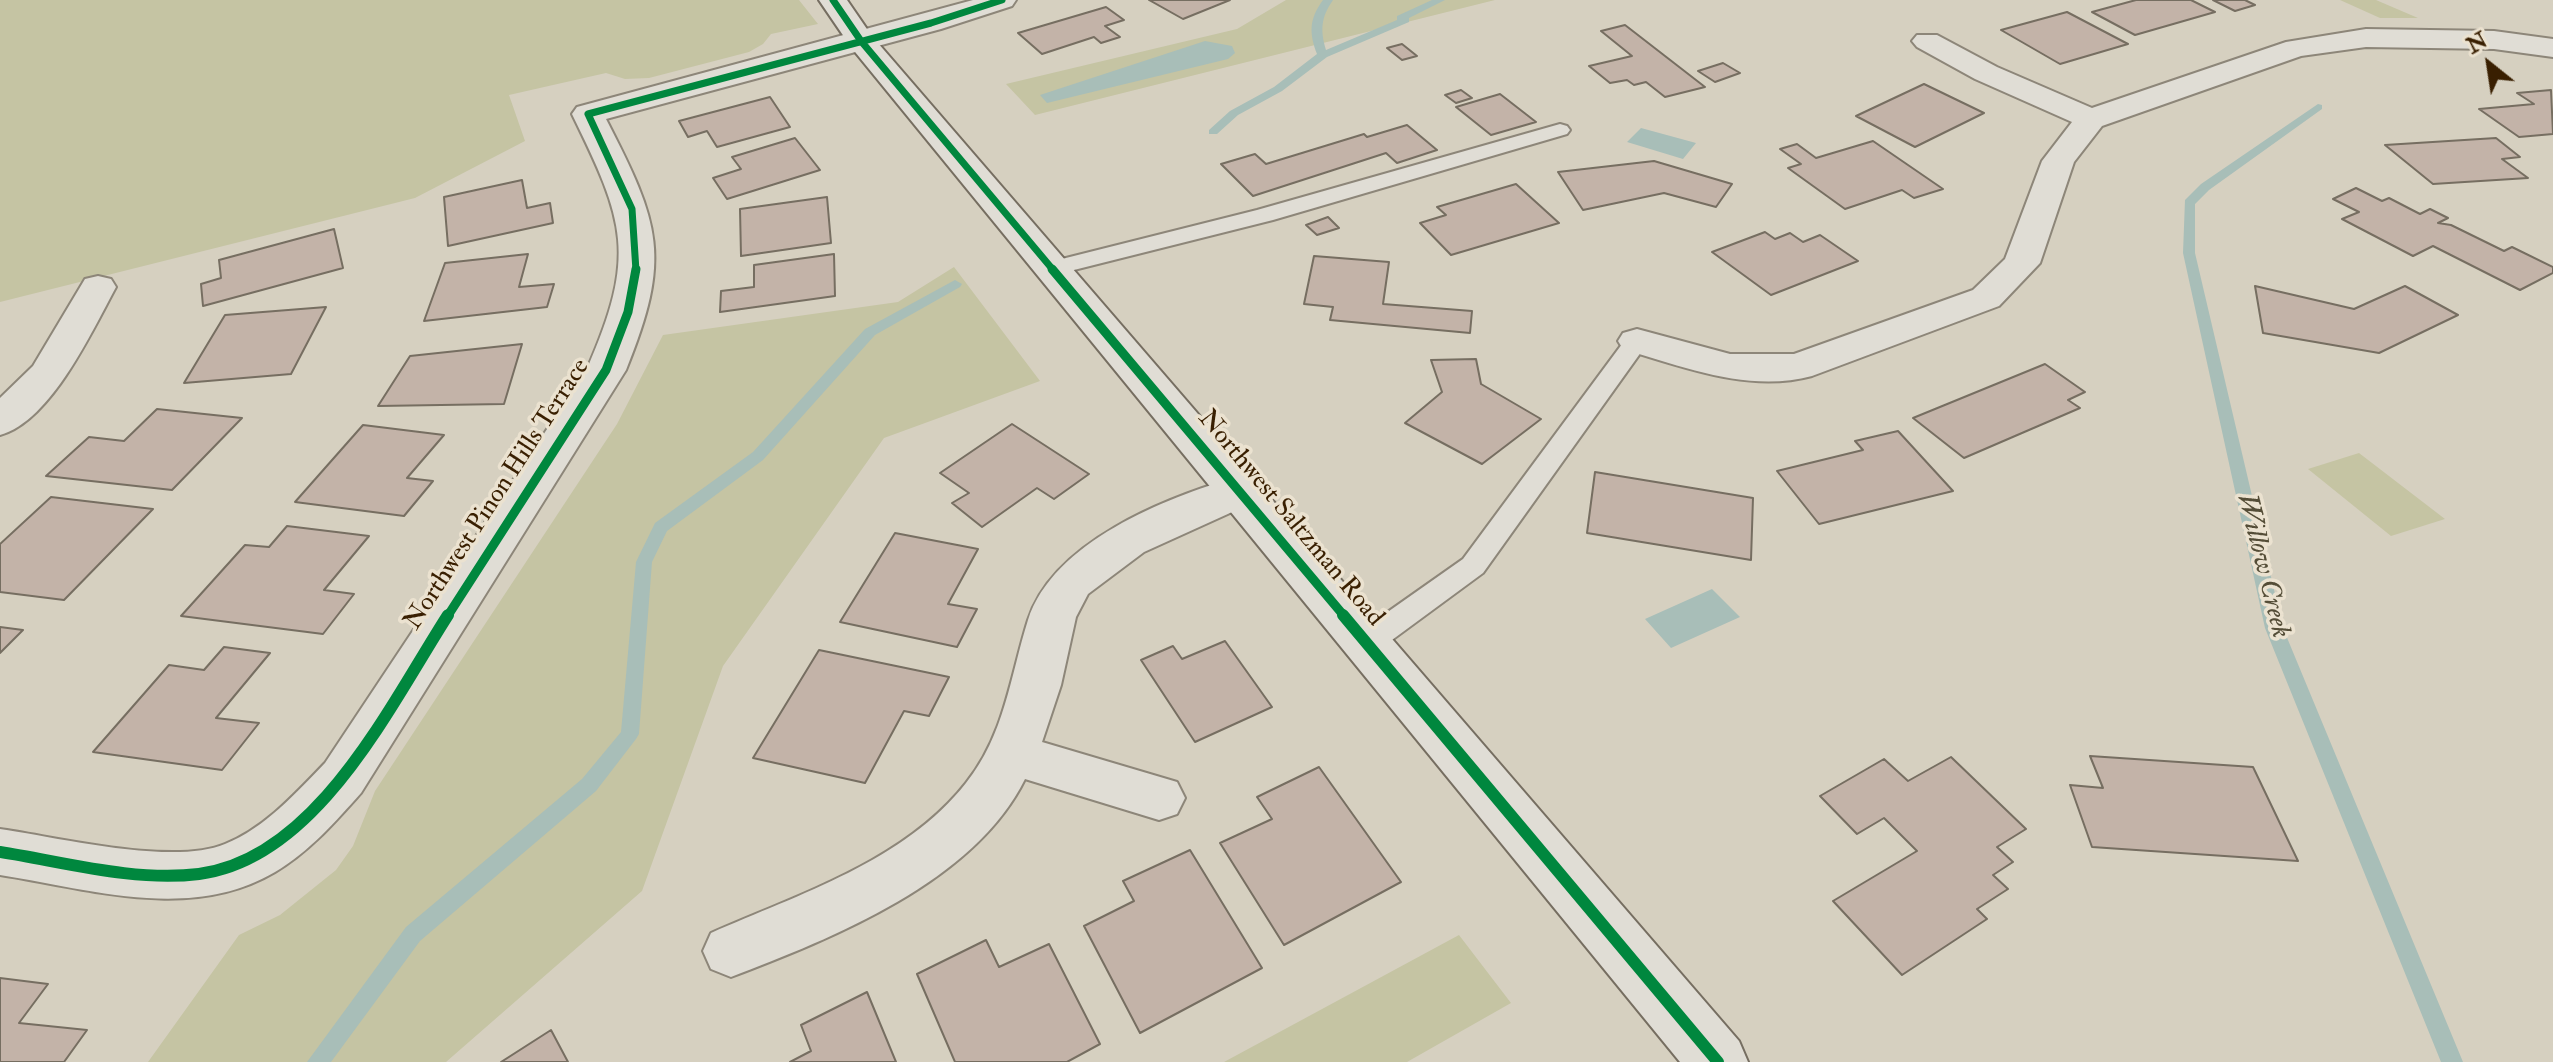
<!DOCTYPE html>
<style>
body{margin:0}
#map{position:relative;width:2553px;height:1062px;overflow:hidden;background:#d6d0c0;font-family:"IM FELL Double Pica",serif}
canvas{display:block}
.north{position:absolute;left:2449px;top:24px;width:80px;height:80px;-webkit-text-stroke:6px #ebe2d0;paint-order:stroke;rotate:330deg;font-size:22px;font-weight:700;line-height:32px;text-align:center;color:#391f01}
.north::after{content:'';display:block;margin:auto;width:28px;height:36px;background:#391f01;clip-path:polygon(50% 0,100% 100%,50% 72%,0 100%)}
</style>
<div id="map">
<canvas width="2553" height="1062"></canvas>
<div class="north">N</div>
</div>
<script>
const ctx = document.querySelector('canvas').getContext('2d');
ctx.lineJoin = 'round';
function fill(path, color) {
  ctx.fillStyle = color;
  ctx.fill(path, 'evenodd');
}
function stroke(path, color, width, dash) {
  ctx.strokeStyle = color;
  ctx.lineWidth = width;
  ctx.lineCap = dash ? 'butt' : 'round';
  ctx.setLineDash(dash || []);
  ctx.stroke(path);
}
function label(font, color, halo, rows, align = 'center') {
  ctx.font = font + ' "IM FELL Double Pica",serif';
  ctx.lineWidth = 7;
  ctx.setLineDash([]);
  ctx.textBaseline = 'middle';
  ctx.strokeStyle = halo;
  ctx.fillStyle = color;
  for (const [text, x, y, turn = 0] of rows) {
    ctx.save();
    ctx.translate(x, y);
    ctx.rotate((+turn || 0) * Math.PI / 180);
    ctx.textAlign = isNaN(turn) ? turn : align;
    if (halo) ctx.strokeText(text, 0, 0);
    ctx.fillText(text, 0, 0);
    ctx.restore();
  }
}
fill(new Path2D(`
 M0,0H799L818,24L771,34L763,44L749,52L649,78L625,79L606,73L509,95L525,141L415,198L0,302Z
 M1286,0H1495L1035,115L1006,84L1237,29Z
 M2340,0H2376L2418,18H2380Z
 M954,267L1040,381L884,438L723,666L642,891L446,1062H148L239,935L280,915L336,870L353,846L375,791L617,424L663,335L898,302Z
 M2359,453L2445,519L2391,536L2308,469Z
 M1459,935L1511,1003L1407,1062H1224Z`), '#c5c4a3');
fill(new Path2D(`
 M1205,41L1232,46L1235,53L1228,59L1047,103L1040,95Z
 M1641,128L1696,143L1683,159L1627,142Z
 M1712,589L1740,617L1671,648L1645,619Z`), '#a8beb8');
fill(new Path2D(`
 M1323,0H1333C1321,17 1320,30 1326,50L1397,20V16L1432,0H1445L1409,18V22L1327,57L1282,91L1238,115L1217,134H1209V130L1230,111L1274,87L1317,54C1309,33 1309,19 1323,0Z
 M2318,104L2322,105V109L2209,190L2195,204V253L2283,628L2463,1062H2441L2265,628L2183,253L2185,200L2201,184Z
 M955,280L962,284L960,287L875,335L763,460L667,531L652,562L639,734L636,739L596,791L420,941L331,1062H307L406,927L582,779L621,732L636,562L655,523L753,452L865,329Z`), '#a8beb8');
const building = new Path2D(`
 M1149,0H1230L1183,19Z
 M2136,0H2191L2215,12L2135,35L2092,12Z
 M2213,0H2245L2255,5L2235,11Z
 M1106,7L1124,20L1105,26L1120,37L1101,43L1094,37L1042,54L1018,33Z
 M2067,12L2128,44L2060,64L2001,30Z
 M1625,25L1705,87L1665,97L1646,82L1634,85L1627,80L1610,83L1589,66L1632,56L1601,31Z
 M1402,44L1417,56L1402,60L1387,48Z
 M1723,63L1740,73L1715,82L1698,71Z
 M1924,84L1984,113L1915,147L1856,116Z
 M1461,90L1472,98L1456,103L1445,95Z
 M2551,90L2553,134L2519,137L2479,109L2534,104L2517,93Z
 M1500,94L1536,122L1491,135L1456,107Z
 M770,97L790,127L717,147L707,131L688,137L679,121Z
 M1407,125L1437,150L1397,163L1386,153L1253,196L1221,164L1255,154L1266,164L1364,134L1367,137Z
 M795,138L820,170L727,199L713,178L741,169L732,157Z
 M2496,138L2520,157L2502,159L2528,178L2433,184L2385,145Z
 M1873,141L1943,189L1914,198L1902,190L1845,209L1788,168L1801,164L1780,149L1797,144L1816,158Z
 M1654,161L1732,184L1716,207L1664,193L1583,210L1558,172Z
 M522,180L527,208L550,203L553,223L448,246L444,197Z
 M1516,184L1559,223L1451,255L1420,223L1446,215L1437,207Z
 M2356,188L2382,201L2389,198L2420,214L2430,209L2448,218L2438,223L2451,225L2504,251L2512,247L2553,267V273L2520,290L2433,246L2413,256L2342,219L2359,212L2333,199Z
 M827,197L831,243L741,256L740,209Z
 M1328,217L1339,228L1317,235L1306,225Z
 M334,229L343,268L203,306L201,284L221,278L219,260Z
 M1765,232L1775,239L1790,233L1803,242L1820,235L1858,261L1771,295L1712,252Z
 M528,254L519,287L554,284L547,307L424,321L445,263Z
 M834,254L835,296L720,312L721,291L754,287V265Z
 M1314,256L1389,262L1383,304L1472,311L1470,333L1330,320L1333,307L1304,304Z
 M2255,286L2354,309L2405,286L2458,315L2379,353L2263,333Z
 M326,307L291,374L184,383L225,315Z
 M522,344L504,404L378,406L410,356Z
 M1476,359L1481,384L1541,419L1482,464L1405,423L1442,392L1431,360Z
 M2045,364L2085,392L2068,400L2080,408L1964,458L1913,418Z
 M157,409L242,418L172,490L46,476L89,437L124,441Z
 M1012,424L1089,474L1054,499L1037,488L982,527L952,503L969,493L940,473Z
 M363,425L444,435L407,478L433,481L404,516L295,502Z
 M1898,431L1953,491L1819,524L1777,471L1863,450L1855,441Z
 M1595,472L1753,498L1751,560L1587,533Z
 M51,497L153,509L64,600L0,592V544Z
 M287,526L369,536L324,590L354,594L323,634L181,616L245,545L269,547Z
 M895,533L978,549L948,604L977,609L957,647L840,622Z
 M0,627L23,630L0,653Z
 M1225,641L1272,707L1195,742L1141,660L1173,646L1182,659Z
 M224,647L270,653L216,718L259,723L222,770L93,752L169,665L204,670Z
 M819,650L949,677L929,716L904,711L865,783L753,758Z
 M2090,756L2253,767L2298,861L2092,847L2070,785L2103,788Z
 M1951,757L2026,829L1997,847L2013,862L1993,875L2008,889L1977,909L1987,919L1902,975L1833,901L1917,851L1884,818L1857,834L1820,796L1884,759L1908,781Z
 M1319,767L1401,882L1284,945L1220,843L1272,819L1257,797Z
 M1190,850L1262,968L1140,1033L1084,926L1134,901L1123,881Z
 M986,940L999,967L1049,944L1100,1044L1067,1062H955L917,974Z
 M0,978L48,984L19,1023L87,1030L64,1062H0Z
 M867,992L896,1062H790L811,1051L801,1025Z
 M551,1030L568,1062H501Z`);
fill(building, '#c3b3a8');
stroke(building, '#766e61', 2);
const lane = new Path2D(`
 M1560,124L1567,126L1570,130L1567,134L1273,220L1050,276L1038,269L1042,264L1257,210Z
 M1637,333L1649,341L1483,573L1377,651L1366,655L1355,651L1351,643L1355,635L1463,559L1628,336Z`);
const street = new Path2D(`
 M973,0H1016L1012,6L941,29L606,119C660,224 672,257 626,370L361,793C335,822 309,852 275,872C191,922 90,889 0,875V829C57,837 173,866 225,844C265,828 296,793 325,763L587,369C637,255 625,222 572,114L577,107Z
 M2366,29L2494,31L2553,39V57L2494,49L2366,47L2301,56L2102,126L2074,162L2040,263L1999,306L1812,376C1749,393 1684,367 1623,349L1618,341L1623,333L1637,329L1730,354H1794L1973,290L2005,259L2042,161L2072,122L1975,79L1917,47L1912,41L1917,35H1937L1997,67L2092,108L2286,42Z
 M98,276L111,279L116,287C92,331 51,421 0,435V398L33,366L85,279Z
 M1237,477L1252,481L1258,492L1252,503L1144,552L1088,594L1076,617L1061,685L1042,742L1177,782L1185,798L1177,814L1159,820L1025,779C974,882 833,938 731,977L711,969L703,951L711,933C799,894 905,861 966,783C1005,734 1010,677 1028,620C1053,542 1165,498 1237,477Z`);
const secondary = new Path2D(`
 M819,0H847L871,35L1739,1041L1748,1062H1680L851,47Z`);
stroke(lane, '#8d8679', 4);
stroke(street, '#8d8679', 4);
stroke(secondary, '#766e61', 4);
fill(lane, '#e0ddd5');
fill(street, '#e0ddd5');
fill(secondary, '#e0ddd5');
stroke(new Path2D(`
 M833,0L861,41L1054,271
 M636,271L632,209L588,114L931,23L1002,0`), '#00873e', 7);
stroke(new Path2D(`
 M1052,269L1345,617
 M447,617L606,370L628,312L636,269`), '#00873e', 9);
stroke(new Path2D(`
 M1343,615L1718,1062
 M0,852C64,862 134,882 199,874C317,859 390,705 448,615`), '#00873e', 12);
label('26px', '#391f01', '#ebe2d0', [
 ["Northwest Pinon Hills Terrace",498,495,-57],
 ["Northwest Saltzman Road",1290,519,50]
]);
label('italic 28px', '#544d37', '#ebe2d0', [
 ["Willow Creek",2262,566,76]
]);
</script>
